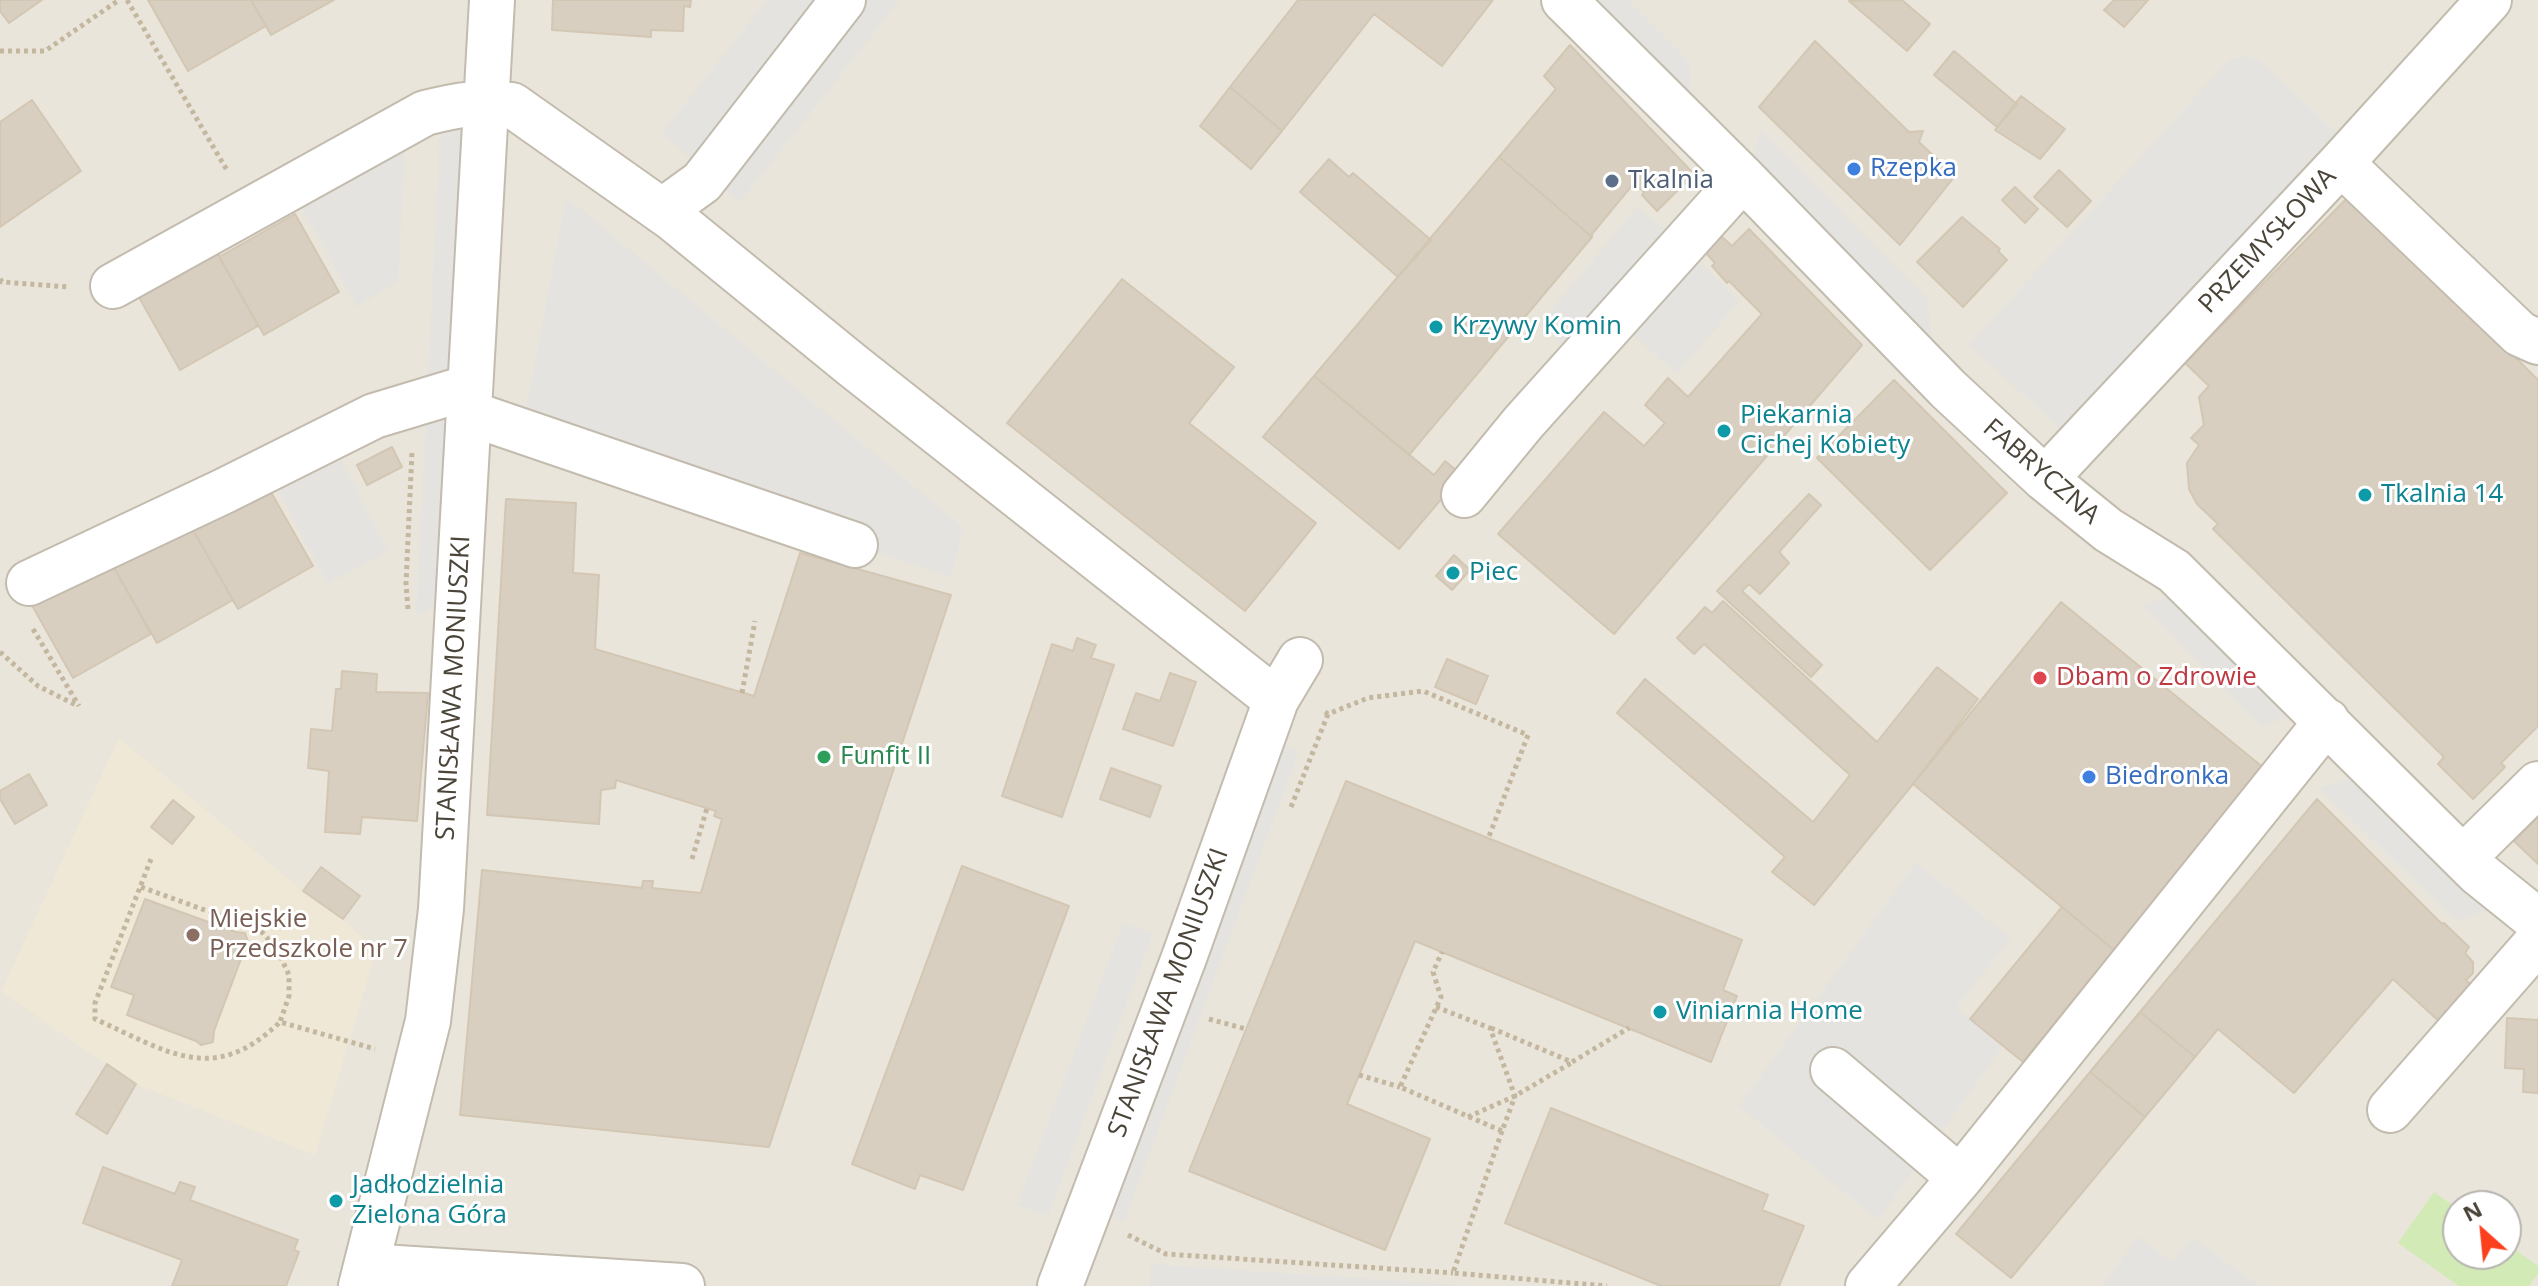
<!DOCTYPE html>
<meta charset="utf-8">
<style>
body{margin:0}
#map{position:relative;width:2538px;height:1286px;overflow:hidden;background:#f6f3ec;font-family:"Open Sans",sans-serif}
canvas{display:block}
.north{position:absolute;left:2442px;top:1190px;width:80px;height:80px;box-sizing:border-box;background:#fff;border:2px solid #b7b4b0;border-radius:50%;rotate:333deg;font-size:22px;font-weight:700;line-height:32px;text-align:center;color:#4b4439}
.north::after{content:'';display:block;margin:auto;width:28px;height:36px;background:#fc3f1d;clip-path:polygon(50% 0,100% 100%,50% 72%,0 100%)}
</style>
<div id="map">
<canvas width="2538" height="1286"></canvas>
<div class="north">N</div>
</div>
<script>
const ctx = document.querySelector('canvas').getContext('2d');
ctx.lineJoin = 'round';
function fill(path, color) {
  ctx.fillStyle = color;
  ctx.fill(path, 'evenodd');
}
function stroke(path, color, width, dash) {
  ctx.strokeStyle = color;
  ctx.lineWidth = width;
  ctx.lineCap = dash ? 'butt' : 'round';
  ctx.setLineDash(dash || []);
  ctx.stroke(path);
}
function label(font, color, halo, rows, align = 'center') {
  ctx.font = font + ' "Open Sans",sans-serif';
  ctx.lineWidth = 6;
  ctx.setLineDash([]);
  ctx.textBaseline = 'middle';
  ctx.strokeStyle = halo;
  ctx.fillStyle = color;
  for (const [text, x, y, turn = 0] of rows) {
    ctx.save();
    ctx.translate(x, y);
    ctx.rotate((+turn || 0) * Math.PI / 180);
    ctx.textAlign = isNaN(turn) ? turn : align;
    if (halo) ctx.strokeText(text, 0, 0);
    ctx.fillText(text, 0, 0);
    ctx.restore();
  }
}
fill(new Path2D(`
 M0,0H2538V1286H0ZM2458,1206H2506V1254H2458Z`), '#eae5da');
fill(new Path2D(`
 M119,738L303,891L343,919L376,951L315,1155L136,1084L1,992Z`), '#efe8d6');
fill(new Path2D(`
 M2434,1192L2458,1209V1254H2506V1243L2538,1266V1273L2529,1286H2459L2398,1243Z`), '#d2eab5');
fill(new Path2D(`
 M767,0H900L740,202L662,133Z
 M1590,0H1628L1690,63L1691,99Z
 M2244,56L2259,60L2341,137L2061,429L1969,345L2230,59Z
 M486,102L459,592L416,617L440,131Z
 M407,123L398,281L357,307L291,188Z
 M1760,129L1928,299L1932,347L1751,166Z
 M566,197L964,528L951,578L522,431Z
 M1637,207L1682,244L1739,301L1677,374L1615,319L1578,359L1540,324Z
 M330,438L388,551L328,584L267,469Z
 M2177,594L2295,714L2261,727L2143,605Z
 M1263,735L1299,751L1124,1222L1089,1208Z
 M2358,776L2492,909L2457,921L2319,788Z
 M1916,863L2011,938L1956,1008L2003,1046L1878,1220L1739,1106Z
 M1123,923L1153,933L1048,1216L1017,1205Z
 M2138,1237L2173,1262L2192,1237L2259,1286H2102Z
 M1151,1264L1473,1286H1150Z`), '#e5e3e0');
const building = new Path2D(`
 M0,0H42L9,23L0,11Z
 M148,0H251L266,26L188,71Z
 M251,0H334L271,35Z
 M553,0H691L690,7L684,6L683,31L651,30V37L552,30Z
 M1298,0H1493L1442,66L1374,14L1282,131L1230,87Z
 M1902,0L1930,24L1907,51L1849,1Z
 M2114,0H2148L2124,27L2104,10Z
 M1815,41L1909,132L1923,131L1919,142L1955,176L1900,245L1759,107Z
 M1570,45L1694,174L1657,211L1642,195L1644,192L1634,183L1592,234V237L1499,157L1556,89L1544,76Z
 M1954,51L2017,104L1997,127L1934,75Z
 M1230,87L1282,131L1251,169L1200,126Z
 M2021,96L2065,129L2040,159L1995,130Z
 M32,100L81,171L0,227V122Z
 M1499,157L1592,237L1409,455L1314,376Z
 M1329,159L1349,177L1353,173L1431,240L1398,277L1300,192Z
 M2059,170L2091,201L2067,227L2034,197Z
 M2015,187L2038,209L2025,223L2002,200Z
 M2351,194L2538,380V726L2501,763L2505,767L2473,799L2438,764L2444,757L2213,529L2218,524L2197,504L2189,489L2187,463L2199,445L2191,438L2204,425L2199,397L2209,386L2185,363Z
 M295,214L339,292L264,335L219,257Z
 M1962,217L2000,249L1998,251L2007,260L1963,307L1917,262Z
 M1749,229L1862,345L1614,634L1498,534L1604,412L1644,446L1665,423L1645,405L1668,378L1688,397L1762,314L1729,281L1727,283L1712,266L1715,263L1705,252L1721,236L1732,246Z
 M214,247L258,326L180,370L136,292Z
 M1122,279L1234,367L1189,423L1316,523L1245,611L1007,423Z
 M1314,376L1434,475L1445,461L1457,471L1449,490L1399,549L1263,437Z
 M1894,380L2007,493L1930,570L1817,458Z
 M392,447L402,467L367,485L357,465Z
 M268,487L313,566L238,609L193,530Z
 M1809,494L1821,505L1779,552L1789,563L1760,594L1749,584L1742,591L1822,665L1811,677L1717,591Z
 M506,499L576,503L573,573L599,575L595,649L754,696L800,553L951,595L769,1147L460,1115L482,870L642,888L643,881H653L652,888L701,893L722,819L714,816L716,811L616,780L615,788L601,790L599,824L487,815Z
 M188,521L233,600L157,643L112,564Z
 M107,555L151,634L73,678L29,600Z
 M1454,555L1470,570L1452,590L1436,576Z
 M1723,601L1877,742L1937,667L1978,699L1913,784L1814,905L1772,872L1785,857L1617,713L1645,679L1813,822L1850,775L1704,644L1694,654L1677,638L1705,607L1712,613Z
 M2061,602L2265,769L2114,950L1913,784Z
 M1077,638L1096,645L1091,658L1114,665L1062,817L1002,796L1052,644L1073,651Z
 M1447,659L1488,676L1476,704L1435,687Z
 M342,671L377,674L376,692L428,693L417,821L362,817L360,834L325,832L329,771L308,768L311,729L332,731L336,689H341Z
 M1170,673L1196,682L1173,746L1123,729L1136,693L1160,701Z
 M1111,768L1161,786L1150,817L1100,799Z
 M29,774L47,805L15,824L0,799V791Z
 M1346,781L1742,940L1723,990L1737,996L1711,1062L1415,941L1347,1104L1430,1139L1385,1250L1189,1171Z
 M2317,799L2442,924L2444,923L2469,947L2465,953L2473,962V973L2466,980L2475,989L2443,1025L2393,979L2294,1093L2218,1029L2195,1057L2140,1012Z
 M173,800L194,817L172,844L151,827Z
 M2538,817V864L2514,841Z
 M962,866L1069,906L963,1190L920,1175L915,1189L852,1164Z
 M321,867L360,896L343,919L303,891Z
 M145,899L236,932L245,933L249,944L244,951L214,1031L213,1042L201,1045L196,1041L127,1015L134,995L111,987Z
 M2062,907L2114,950L2023,1062L1970,1019Z
 M2140,1012L2195,1057L2145,1117L2090,1072Z
 M2507,1018L2538,1020V1093L2523,1092L2524,1069L2505,1068Z
 M107,1064L136,1084L107,1134L76,1114Z
 M2090,1072L2145,1117L2011,1278L1956,1234Z
 M1551,1108L1768,1195L1762,1210L1804,1226L1779,1286H1661L1505,1223Z
 M103,1167L175,1194L180,1182L195,1187L190,1200L298,1240L294,1250L299,1252L286,1286H172L182,1260L83,1223Z`);
fill(building, '#d8cfc1');
stroke(building, '#d3c7b4', 2);
const minor = new Path2D(`
 M1564,0L1743,178L1948,389L2045,479L2108,530L2174,571L2477,872L2538,921
 M2341,163L2520,334L2538,342
 M662,211L702,182L843,0
 M113,286L425,113C457,105 479,101 512,105L672,218L852,365L1276,700
 M469,413L855,545
 M2045,479L2341,163L2489,0
 M1464,495L1523,423L1743,178
 M29,583L224,491L374,416L460,390H470
 M2463,858L2538,784
 M1833,1070L1960,1178
 M2390,1110L2538,941
 M366,1266L682,1286
 M361,1286L428,1021L441,909L492,0
 M1060,1286L1185,955L1276,700L1300,660
 M1868,1286L1960,1178L2327,721`);
stroke(minor, '#c2bbae', 48);
stroke(new Path2D(`
 M127,0L228,172
 M0,51H45L119,0
 M0,279L2,282L69,287
 M408,609L406,584L412,451
 M33,629L79,706
 M0,652L38,686L78,706
 M742,693L755,621
 M1325,712L1328,714L1368,698L1423,691L1528,735L1488,839
 M1291,807L1328,714
 M151,859L95,1003V1019C167,1051 213,1087 280,1022L375,1049
 M692,859L707,808
 M141,887L260,930L277,949L289,975V996L280,1022
 M1436,1007L1490,1028L1515,1096L1502,1131L1400,1087L1441,997L1433,972L1442,952
 M1209,1019L1246,1029
 M1491,1028L1572,1062L1629,1028
 M1359,1075L1400,1087
 M1468,1117L1515,1096L1571,1063
 M1502,1131L1453,1273L1607,1286
 M1128,1235L1166,1254L1453,1273`), '#c4b79f', 5, [4, 4]);
stroke(minor, '#fff', 44);
for (const [x, y, r, color] of [
 [1854,169,8,"#3f7fe0"],
 [1612,181,8,"#5c6f8a"],
 [1436,327,8,"#0f9aa8"],
 [1724,431,8,"#0f9aa8"],
 [2365,495,8,"#0f9aa8"],
 [1453,573,8,"#0f9aa8"],
 [2040,678,8,"#e0444e"],
 [824,757,8,"#2e9e5b"],
 [2089,777,8,"#3f7fe0"],
 [193,935,8,"#8d6e63"],
 [1660,1012,8,"#0f9aa8"],
 [336,1201,8,"#0f9aa8"]
]) {
  const dot = new Path2D();
  dot.arc(x, y, r, 0, 2 * Math.PI);
  ctx.fillStyle = color;
  ctx.fill(dot);
  stroke(dot, '#fff', 3);
}
label('26px', '#366cbe', '#fff', [
 ["Rzepka",1870,169],
 ["Biedronka",2105,777]
], 'left');
label('26px', '#4e5e75', '#fff', [
 ["Tkalnia",1628,181]
], 'left');
label('26px', '#4b4439', '#fff', [
 ["PRZEMYSŁOWA",2268,241,-47],
 ["FABRYCZNA",2041,472,41],
 ["STANISŁAWA MONIUSZKI",454,688,-87],
 ["STANISŁAWA MONIUSZKI",1169,993,-70]
]);
label('26px', '#0d838f', '#fff', [
 ["Krzywy Komin",1452,327],
 ["Piekarnia",1740,416],
 ["Cichej Kobiety",1740,446],
 ["Tkalnia 14",2381,495],
 ["Piec",1469,573],
 ["Viniarnia Home",1676,1012],
 ["Jadłodzielnia",352,1186],
 ["Zielona Góra",352,1216]
], 'left');
label('26px', '#be3a42', '#fff', [
 ["Dbam o Zdrowie",2056,678]
], 'left');
label('26px', '#27864d', '#fff', [
 ["Funfit II",840,757]
], 'left');
label('26px', '#785e54', '#fff', [
 ["Miejskie",209,920],
 ["Przedszkole nr 7",209,950]
], 'left');
</script>
